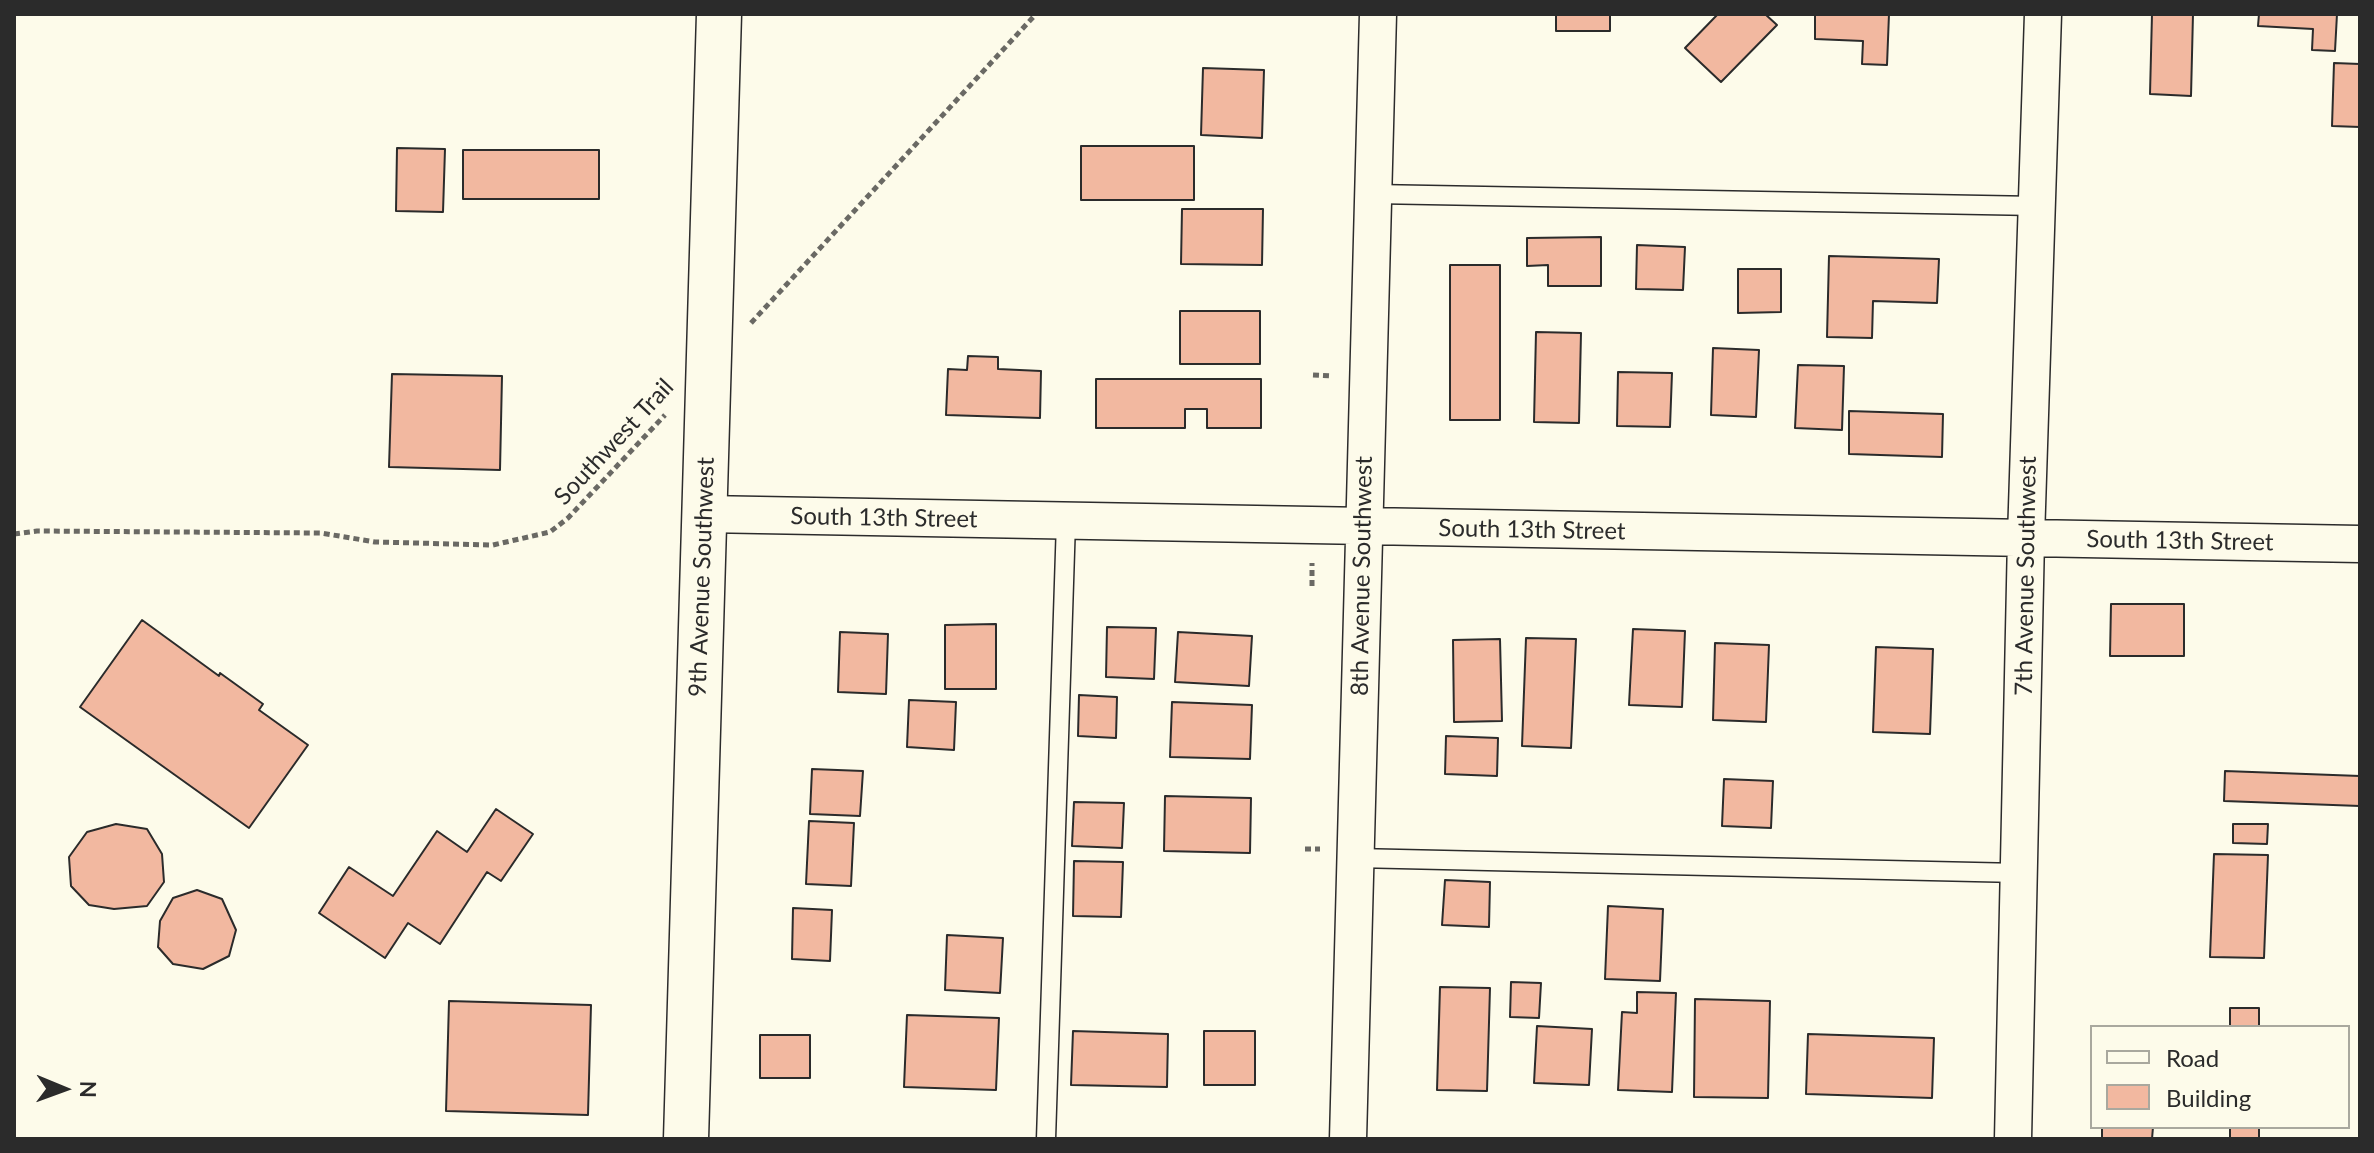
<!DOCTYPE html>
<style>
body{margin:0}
#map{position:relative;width:2374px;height:1153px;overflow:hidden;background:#fdfbea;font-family:Lato,sans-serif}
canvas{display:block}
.frame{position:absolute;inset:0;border:16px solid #2b2b2b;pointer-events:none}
.legend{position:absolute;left:2090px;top:1025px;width:260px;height:104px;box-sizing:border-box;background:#fdfbea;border:2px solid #a9a89e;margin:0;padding:10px 14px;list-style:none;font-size:24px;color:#2b2b2b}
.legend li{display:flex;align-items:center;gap:16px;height:40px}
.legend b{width:40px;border:2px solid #a9a89e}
.north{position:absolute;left:24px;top:1049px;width:80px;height:80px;-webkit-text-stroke:6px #fdfbea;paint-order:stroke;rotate:91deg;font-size:22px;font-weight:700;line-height:32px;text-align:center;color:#2b2b2b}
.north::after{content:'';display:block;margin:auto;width:28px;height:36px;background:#2b2b2b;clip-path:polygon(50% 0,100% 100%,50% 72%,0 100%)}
</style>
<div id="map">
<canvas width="2374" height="1153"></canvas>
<div class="frame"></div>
<ul class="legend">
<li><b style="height:10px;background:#fdfbea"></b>Road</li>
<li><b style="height:22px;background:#f2b8a0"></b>Building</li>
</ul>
<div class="north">N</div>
</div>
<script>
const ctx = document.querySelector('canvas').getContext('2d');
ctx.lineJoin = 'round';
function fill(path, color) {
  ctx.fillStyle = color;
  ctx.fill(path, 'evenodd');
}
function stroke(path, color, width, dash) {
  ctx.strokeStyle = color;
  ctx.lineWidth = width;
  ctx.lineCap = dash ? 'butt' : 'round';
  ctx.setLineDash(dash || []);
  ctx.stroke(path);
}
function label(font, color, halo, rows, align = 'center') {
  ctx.font = font + ' Lato,sans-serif';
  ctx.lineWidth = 6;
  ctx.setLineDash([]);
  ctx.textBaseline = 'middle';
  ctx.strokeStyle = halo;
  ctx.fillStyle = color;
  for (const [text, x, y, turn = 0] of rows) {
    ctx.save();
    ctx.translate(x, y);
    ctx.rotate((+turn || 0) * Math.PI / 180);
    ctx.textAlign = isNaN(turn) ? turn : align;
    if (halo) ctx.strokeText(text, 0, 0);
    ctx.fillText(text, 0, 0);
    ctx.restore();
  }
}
const building = new Path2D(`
 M1556,14H1610V31H1556Z
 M1718,14H1765L1777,25L1721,82L1685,48Z
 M1815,14H1889L1887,65L1862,64L1863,41L1815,39Z
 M2152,14H2193L2191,96L2150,94Z
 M2259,14H2337L2335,51L2312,50L2313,29L2258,26Z
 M2334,63L2360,64V127L2332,126Z
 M1203,68L1264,70L1262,138L1201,135Z
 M1081,146H1194V200H1081Z
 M397,148L445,149L443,212L396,211Z
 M463,150H599V199H463Z
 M1182,209H1263L1262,265L1181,264Z
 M1601,237V286H1548V265L1527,266V238Z
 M1637,245L1685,247L1683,290L1636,289Z
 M1829,256L1939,259L1937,303L1873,301L1872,338L1827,337Z
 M1450,265H1500V420H1450Z
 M1738,269H1781V312L1738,313Z
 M1180,311H1260V364H1180Z
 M1536,332L1581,333L1579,423L1534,422Z
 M1713,348L1759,350L1756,417L1711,415Z
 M968,356L998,357V369L1041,371L1040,418L946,415L948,369L967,370Z
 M1798,365L1844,366L1842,430L1795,428Z
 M1618,372L1672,373L1670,427L1617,426Z
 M392,374L502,376L500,470L389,467Z
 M1096,379H1261V428H1207V409H1185V428H1096Z
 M1849,411L1943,414L1942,457L1849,454Z
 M2111,604H2184V656H2110Z
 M142,620L219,676L220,673L263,704L259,710L308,745L249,828L80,707Z
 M996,624V689H945V625Z
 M1107,627L1156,628L1154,679L1106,677Z
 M1633,629L1685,631L1682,707L1629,705Z
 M840,632L888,634L886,694L838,692Z
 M1178,632L1252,636L1249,686L1175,682Z
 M1526,638L1576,639L1571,748L1522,746Z
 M1500,639L1502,721L1454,722L1453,640Z
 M1715,643L1769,645L1766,722L1713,720Z
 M1876,647L1933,649L1930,734L1873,732Z
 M1079,695L1117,697L1116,738L1078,736Z
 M909,700L956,702L954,750L907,747Z
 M1172,702L1252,705L1250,759L1170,757Z
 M1446,736L1498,738L1497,776L1445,774Z
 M812,769L863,771L860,816L810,814Z
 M2225,771L2360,776V806L2224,801Z
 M1724,779L1773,781L1771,828L1722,826Z
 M1165,796L1251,798L1250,853L1164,851Z
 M1074,802L1124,803L1122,848L1072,846Z
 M496,809L533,834L501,881L487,872L440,944L408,923L385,958L319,913L349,867L393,896L437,831L467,852Z
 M809,821L854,823L851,886L806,884Z
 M116,824L147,829L162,854L164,882L147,906L114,909L89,905L71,886L69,857L87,832Z
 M2233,824H2268L2267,844L2233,843Z
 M2214,854L2268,855L2264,958L2210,957Z
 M1074,861L1123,862L1121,917L1073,916Z
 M1445,880L1490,882L1489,927L1442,925Z
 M197,890L222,899L236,930L229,956L203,969L173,964L158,947L160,921L173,898Z
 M1608,906L1663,909L1660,981L1605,979Z
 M793,908L832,910L830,961L792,959Z
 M947,935L1003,938L1000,993L945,990Z
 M1511,982L1541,983L1539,1018L1510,1017Z
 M1440,987L1490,988L1487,1091L1437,1090Z
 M1637,992L1676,993L1672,1092L1618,1090L1622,1012L1637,1013Z
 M1695,999L1770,1001L1768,1098L1694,1097Z
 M449,1001L591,1005L588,1115L446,1111Z
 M2230,1008H2259V1027H2230Z
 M907,1015L999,1018L996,1090L904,1087Z
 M1537,1026L1592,1029L1589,1085L1534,1083Z
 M1073,1031L1168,1034L1167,1087L1071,1085Z
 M1204,1031H1255V1085H1204Z
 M1808,1034L1934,1038L1932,1098L1806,1094Z
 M760,1035H810V1078H760Z
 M2102,1127H2153L2152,1139H2102Z
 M2230,1127H2259V1139H2230Z`);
fill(building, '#f2b8a0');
stroke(building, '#2b2b2b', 2);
const lane = new Path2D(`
 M1373,194L2037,206
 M1355,858L2019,873
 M1046,1139L1066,521`);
const street = new Path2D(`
 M704,514L2360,544
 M1348,1139L1378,14
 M2013,1139L2026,538L2043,14`);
const secondary = new Path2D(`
 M686,1139L719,14`);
stroke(lane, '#2b2b2b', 21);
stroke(street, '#2b2b2b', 39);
stroke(secondary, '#2b2b2b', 47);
stroke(new Path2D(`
 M751,323L1036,14
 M1313,375L1332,376
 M14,534L37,531L321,533L375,542L493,545L550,532L568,518L665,415
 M1312,586V563
 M1305,849H1320`), '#6a6964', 5, [6, 4]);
stroke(lane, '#fdfbea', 18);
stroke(street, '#fdfbea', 36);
stroke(secondary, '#fdfbea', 44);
label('24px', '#2b2b2b', '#fdfbea', [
 ["Southwest Trail",614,442,-47],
 ["South 13th Street",884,518,1],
 ["South 13th Street",1532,530,1],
 ["South 13th Street",2180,541,1],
 ["8th Avenue Southwest",1362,576,-89],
 ["7th Avenue Southwest",2026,576,-89],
 ["9th Avenue Southwest",702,577,-88]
]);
</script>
